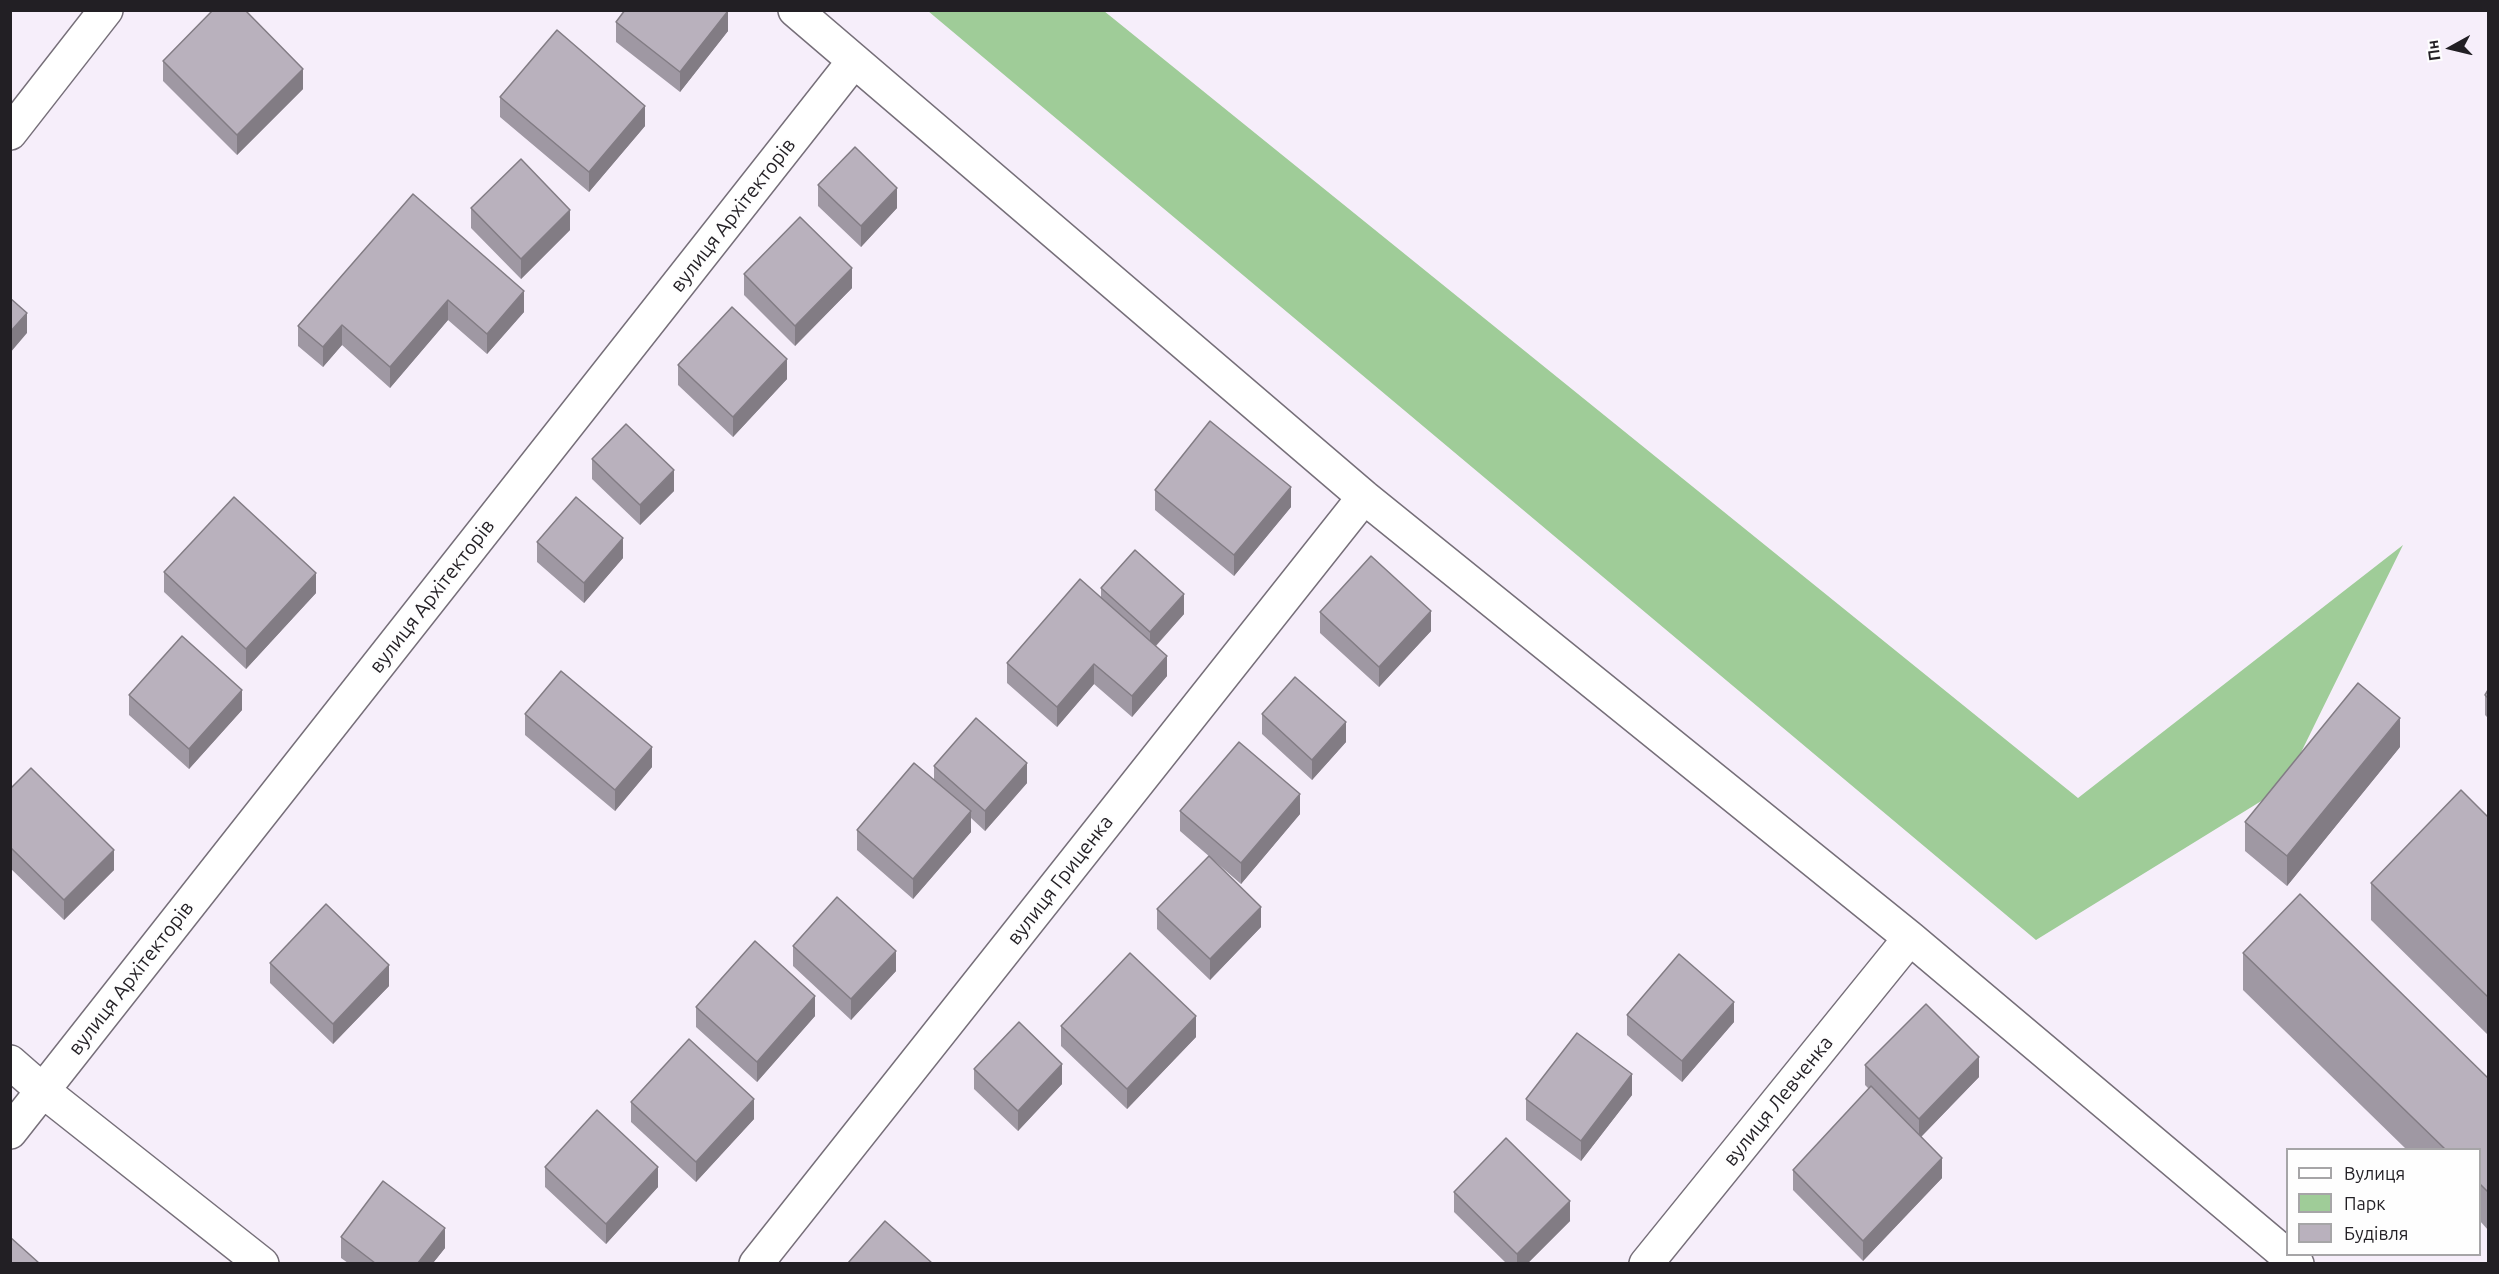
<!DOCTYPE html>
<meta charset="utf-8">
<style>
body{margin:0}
#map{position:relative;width:2499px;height:1274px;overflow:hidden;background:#f6eefa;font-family:Ubuntu,sans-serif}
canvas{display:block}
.frame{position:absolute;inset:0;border:12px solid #221f24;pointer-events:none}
.legend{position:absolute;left:2286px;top:1148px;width:195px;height:108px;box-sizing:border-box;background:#fefefe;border:2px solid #a6a5a7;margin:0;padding:8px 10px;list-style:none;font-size:18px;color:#221f24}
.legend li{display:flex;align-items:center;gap:12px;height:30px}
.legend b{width:30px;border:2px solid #a6a5a7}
.north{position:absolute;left:2421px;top:18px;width:60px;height:60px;-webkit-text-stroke:4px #fefefe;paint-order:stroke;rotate:262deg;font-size:16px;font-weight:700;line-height:24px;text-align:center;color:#221f24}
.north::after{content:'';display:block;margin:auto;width:21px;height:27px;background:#221f24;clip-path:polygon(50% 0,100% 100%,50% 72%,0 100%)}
</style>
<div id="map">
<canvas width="2499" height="1274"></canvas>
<div class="frame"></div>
<ul class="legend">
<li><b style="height:8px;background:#fff"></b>Вулиця</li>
<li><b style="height:16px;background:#9fcc98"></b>Парк</li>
<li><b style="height:16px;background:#b9b1bd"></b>Будівля</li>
</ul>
<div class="north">Пн</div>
</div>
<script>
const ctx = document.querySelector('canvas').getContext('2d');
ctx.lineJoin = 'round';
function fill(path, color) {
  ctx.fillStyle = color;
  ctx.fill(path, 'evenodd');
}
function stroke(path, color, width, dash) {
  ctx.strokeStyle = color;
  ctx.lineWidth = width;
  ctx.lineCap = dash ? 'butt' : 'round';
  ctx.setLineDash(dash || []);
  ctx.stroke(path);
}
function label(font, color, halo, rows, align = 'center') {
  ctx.font = font + ' Ubuntu,sans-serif';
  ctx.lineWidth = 4.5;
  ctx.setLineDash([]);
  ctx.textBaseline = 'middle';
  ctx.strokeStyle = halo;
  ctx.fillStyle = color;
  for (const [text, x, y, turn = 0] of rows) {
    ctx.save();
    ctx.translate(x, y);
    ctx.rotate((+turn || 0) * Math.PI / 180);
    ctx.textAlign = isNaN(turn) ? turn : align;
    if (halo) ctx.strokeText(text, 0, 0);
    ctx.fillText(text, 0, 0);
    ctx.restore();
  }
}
fill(new Path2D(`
 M928,11H1104L2078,798L2403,545L2284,787L2036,940Z`), '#9fcc98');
const street = new Path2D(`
 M795,10L1364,497L1910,938L2297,1264
 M10,133L106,10
 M10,1062L42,1090L262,1264
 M10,1132L854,61
 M756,1264L1364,497
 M1646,1264L1910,938`);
stroke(street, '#766f79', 36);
stroke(street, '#fff', 33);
fill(new Path2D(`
 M616,22L728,31L680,92L616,42Z
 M163,61L303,89L237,155L163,81Z
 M500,97L645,126L589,192L500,117Z
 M818,185L897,208L861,247L818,206Z
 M413,194L524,312L487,354L448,320L390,388L342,345L323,367L298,346V326Z
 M471,208L570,230L521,279L471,228Z
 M744,274L852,288L795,346L744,295Z
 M678,365L787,379L733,437L678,385Z
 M592,459L674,491L640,525L592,479Z
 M1155,490L1291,507L1234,576L1155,510Z
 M537,542L623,558L584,603L537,562Z
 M164,572L316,593L246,669L164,592Z
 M1101,588L1184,614L1156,646L1167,676L1132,717L1094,684L1057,727L1007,683V663L1101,597Z
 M1320,612L1431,631L1379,687L1320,633Z
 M2488,690V718L2485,715V695Z
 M129,695L242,710L189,769L129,715Z
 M525,714L652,767L615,811L525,735Z
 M1262,714L1346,742L1312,780L1262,734Z
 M2400,747L2287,886L2245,851V822Z
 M934,766L1027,783L985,831L971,818V832L913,899L857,850V830L934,780Z
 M10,789L114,870L64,920L10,868Z
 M1180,811L1300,814L1241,884L1180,831Z
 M2488,817V1035L2371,920V883Z
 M1157,909L1261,927L1210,980L1157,929Z
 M793,946L896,971L851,1020L793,966Z
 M2243,953L2488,1078V1230L2480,1221V1149H2406L2243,990Z
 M270,963L389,986L333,1044L270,983Z
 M696,1007L815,1016L757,1082L696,1027Z
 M1627,1015L1734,1022L1682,1082L1627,1035Z
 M1061,1026L1196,1037L1127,1109L1061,1046Z
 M1865,1065L1979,1077L1921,1137L1942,1178L1863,1261L1793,1190V1170L1869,1089L1865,1085Z
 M974,1069L1062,1084L1018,1131L974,1089Z
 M1632,1095L1581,1161L1526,1120V1099Z
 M631,1102L754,1119L696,1182L631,1122Z
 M545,1167L658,1187L606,1244L545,1187Z
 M1454,1192L1570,1221L1528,1263H1506L1454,1212Z
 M341,1237L445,1248L433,1263H348L341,1258Z`), '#9f98a3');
fill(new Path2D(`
 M728,11V31L680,92V72Z
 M303,69V89L237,155V135Z
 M645,106V126L589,192V172Z
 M897,188V208L861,247V226Z
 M570,210V230L521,279V259Z
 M852,268V288L795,346V326Z
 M524,291V312L487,354V334Z
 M448,300V320L390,388V367Z
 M27,313V333L10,353V332Z
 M342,325V345L323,367V347Z
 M787,359V379L733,437V417Z
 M674,470V491L640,525V505Z
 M1291,487V507L1234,576V555Z
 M623,538V558L584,603V583Z
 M316,573V593L246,669V649Z
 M1184,594V614L1150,652V632Z
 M1431,611V631L1379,687V667Z
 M1167,656V676L1132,717V696Z
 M1094,664V684L1057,727V707Z
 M242,690V710L189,769V749Z
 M2400,718V747L2287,886V856Z
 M1346,722V742L1312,780V760Z
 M652,747V767L615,811V790Z
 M1027,763V783L985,831V811Z
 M1300,794V814L1241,884V863Z
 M971,811V832L913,899V879Z
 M114,850V870L64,920V900Z
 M1261,907V927L1210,980V959Z
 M896,951V971L851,1020V999Z
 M389,965V986L333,1044V1024Z
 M815,996V1016L757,1082V1062Z
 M1734,1002V1022L1682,1082V1061Z
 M1196,1016V1037L1127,1109V1089Z
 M1979,1057V1077L1919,1139V1119Z
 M1062,1064V1084L1018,1131V1111Z
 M1632,1074V1095L1581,1161V1141Z
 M754,1099V1119L696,1182V1162Z
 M1942,1158V1178L1863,1261V1241Z
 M658,1167V1187L606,1244V1224Z
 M1570,1201V1221L1528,1263H1517V1254Z
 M445,1228V1248L433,1263H418Z`), '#827c84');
const building = new Path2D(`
 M213,10H245L303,69L237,135L163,61Z
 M625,10H728V11L680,72L616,22Z
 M557,30L645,106L589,172L500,97Z
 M855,147L897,188L861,226L818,185Z
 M521,159L570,210L521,259L471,208Z
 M413,194L524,291L487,334L448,300L390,367L342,325L323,347L298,326Z
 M800,217L852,268L795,326L744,274Z
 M10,298L27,313L10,332Z
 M732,307L787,359L733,417L678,365Z
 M1210,421L1291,487L1234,555L1155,490Z
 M626,424L674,470L640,505L592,459Z
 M234,497L316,573L246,649L164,572Z
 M576,497L623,538L584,583L537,542Z
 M1135,550L1184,594L1150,632L1101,588Z
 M1371,556L1431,611L1379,667L1320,612Z
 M1080,579L1167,656L1132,696L1094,664L1057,707L1007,663Z
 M182,636L242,690L189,749L129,695Z
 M561,671L652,747L615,790L525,714Z
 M1295,677L1346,722L1312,760L1262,714Z
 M2358,683L2400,718L2287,856L2245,822Z
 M2488,690V698L2485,695Z
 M976,718L1027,763L985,811L934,766Z
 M1239,742L1300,794L1241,863L1180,811Z
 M914,763L971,811L913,879L857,830Z
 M31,768L114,850L64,900L10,847V789Z
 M2461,790L2488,817V997L2371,883Z
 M1209,856L1261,907L1210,959L1157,909Z
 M2300,894L2488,1078V1192L2480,1184V1149H2445L2243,953Z
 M837,897L896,951L851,999L793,946Z
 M326,904L389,965L333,1024L270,963Z
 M755,941L815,996L757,1062L696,1007Z
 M1130,953L1196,1016L1127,1089L1061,1026Z
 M1679,954L1734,1002L1682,1061L1627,1015Z
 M1926,1004L1979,1057L1919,1119L1865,1065Z
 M1019,1022L1062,1064L1018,1111L974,1069Z
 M1577,1033L1632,1074L1581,1141L1526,1099Z
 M689,1039L754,1099L696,1162L631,1102Z
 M1871,1086L1942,1158L1863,1241L1793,1170Z
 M597,1110L658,1167L606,1224L545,1167Z
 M1506,1138L1570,1201L1517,1254L1454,1192Z
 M383,1181L445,1228L418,1263H375L341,1237Z
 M885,1221L932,1263H848Z
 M10,1237L39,1263H10Z`);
fill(building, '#b9b1bd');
stroke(building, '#827c84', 1.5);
label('20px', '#221f24', '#fefefe', [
 ["вулиця Архітекторів",733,215,-52],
 ["вулиця Архітекторів",432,596,-52],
 ["вулиця Гриценка",1060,880,-52],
 ["вулиця Архітекторів",131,978,-52],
 ["вулиця Левченка",1778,1101,-51]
]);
</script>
